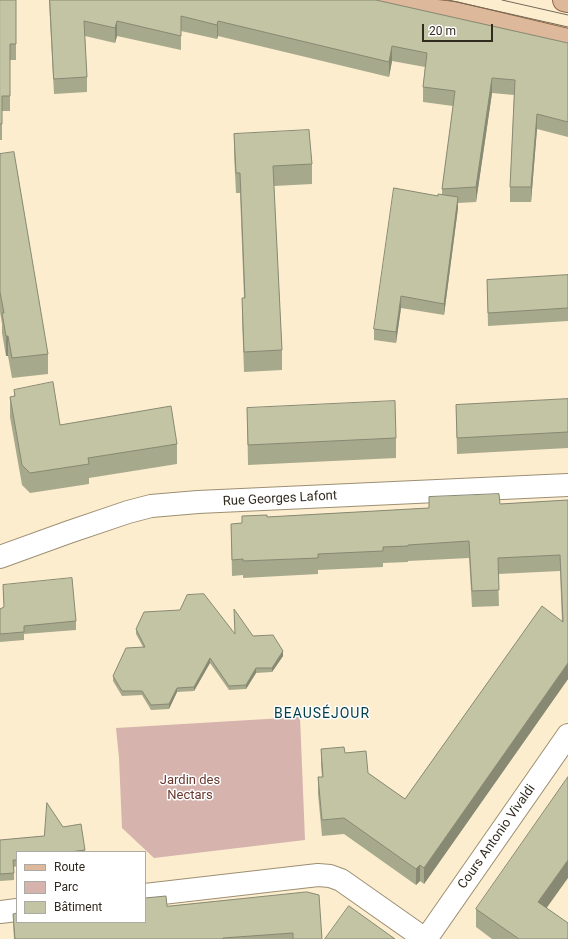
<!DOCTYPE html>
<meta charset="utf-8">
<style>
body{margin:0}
#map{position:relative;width:568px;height:939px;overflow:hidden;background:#fcedce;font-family:Roboto,sans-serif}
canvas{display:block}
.legend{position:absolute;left:16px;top:851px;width:130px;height:72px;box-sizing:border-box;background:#fff;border:1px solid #acaaa5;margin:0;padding:5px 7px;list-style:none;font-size:12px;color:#302a1f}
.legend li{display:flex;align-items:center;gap:8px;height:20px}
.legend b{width:20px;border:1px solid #acaaa5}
.scale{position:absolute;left:422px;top:24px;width:71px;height:18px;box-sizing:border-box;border:2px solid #302a1f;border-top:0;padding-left:5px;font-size:12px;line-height:14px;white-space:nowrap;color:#302a1f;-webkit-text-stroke:3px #fff;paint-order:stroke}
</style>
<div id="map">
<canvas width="568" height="939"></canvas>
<ul class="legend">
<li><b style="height:5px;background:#ddb89a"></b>Route</li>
<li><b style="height:11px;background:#d6b4ad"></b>Parc</li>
<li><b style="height:11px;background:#c2c4a4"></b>Bâtiment</li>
</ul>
<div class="scale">20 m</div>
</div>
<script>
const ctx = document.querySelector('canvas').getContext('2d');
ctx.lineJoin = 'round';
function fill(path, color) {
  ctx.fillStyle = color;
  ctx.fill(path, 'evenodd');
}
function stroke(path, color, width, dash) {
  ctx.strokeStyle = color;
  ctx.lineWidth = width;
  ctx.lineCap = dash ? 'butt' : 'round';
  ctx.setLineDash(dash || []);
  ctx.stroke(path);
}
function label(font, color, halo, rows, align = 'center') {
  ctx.font = font + ' Roboto,sans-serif';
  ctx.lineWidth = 3;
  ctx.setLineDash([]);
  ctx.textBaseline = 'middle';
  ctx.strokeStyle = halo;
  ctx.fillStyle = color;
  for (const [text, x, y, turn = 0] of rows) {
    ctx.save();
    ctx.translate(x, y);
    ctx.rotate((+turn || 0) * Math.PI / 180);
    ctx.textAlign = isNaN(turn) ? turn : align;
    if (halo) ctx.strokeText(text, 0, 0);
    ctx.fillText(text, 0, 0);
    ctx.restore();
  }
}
fill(new Path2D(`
 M300,717L305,840L154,858L122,828L119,758L116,728Z`), '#d6b4ad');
const minor = new Path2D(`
 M0,557L69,532L128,512L151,506L198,502L568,485
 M145,895L318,875L330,876L341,880L425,939
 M0,912L17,910
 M426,939L568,735`);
const major = new Path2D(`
 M386,0L411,8L454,13L568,40
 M564,0L568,1`);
stroke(minor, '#9d8f73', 24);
stroke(major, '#926743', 24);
stroke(minor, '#fff', 22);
stroke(major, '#ddb89a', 22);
stroke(new Path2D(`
 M448,0L568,27
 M502,0L568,15`), '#726958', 1);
fill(new Path2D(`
 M0,0H16V60H10V111H2V140H0Z
 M49,0H376L568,43V137L537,129L531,202H510V187L514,95L492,93L476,202L458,203V208L444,315L401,308L396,343L374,340V329L438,196L442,195V189L453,106L423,102V87L425,67L392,61L389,77L218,36L217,39L181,31V50L117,36L115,43L85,36L87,77V92L54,94Z
 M234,134L312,164V184L274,186L282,350V370L244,372L242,318V298H244L240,193H236L234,154Z
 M0,154L48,354V374L12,378L8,356H6L2,333V324L0,312Z
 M568,275V321L488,326L487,280Z
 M14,390L60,425L177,444V464L89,478V484L30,493L22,485L10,417V397L14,396Z
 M568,399V448L457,454L456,405Z
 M247,408L396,438V458L248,465Z
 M429,497L500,504L568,500V679L424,884L420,881L416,885L344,834L322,836L318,794V777H322L321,765V749L345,753L368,773L405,799L562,622L560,571L498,574L499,606L472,607L469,558L408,561V562L383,563V567L318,570V574L243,578V575L232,576L231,524L242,523L267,517L429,508Z
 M3,585L76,621V630L24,634V640L0,642V609L4,607Z
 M136,629L235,634L253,636L283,656L272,672L256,673L246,689L229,690L210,663L194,691L177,692L169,709L151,710L142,695L122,696L113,681V676L143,647L136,634Z
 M63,827L85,850V852H17V866L14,867V880L0,881V840L44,836Z
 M167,906L322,939H14L13,923V914Z
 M547,908L568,939H492L476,927V909Z`), '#a7a98d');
fill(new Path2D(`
 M117,21V36L115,43V28Z
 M218,21V36L217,39V25Z
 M392,46V61L389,77V62Z
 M492,78V93L476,202V187Z
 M537,114V129L531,202V187Z
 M458,197V208L444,315V304Z
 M401,296V308L396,343V332Z
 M6,336H8V356H6Z
 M283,651V656L272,672V668Z
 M210,658V663L194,691V687Z
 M568,663V679L424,884V868Z
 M256,668V673L246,689V685Z
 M177,688V692L169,709V704Z
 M568,860V878L538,920V902Z
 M420,865V881L416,885V869Z`), '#888973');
const building = new Path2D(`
 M0,0H16V44H10V96H2V124H0Z
 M50,0H376L568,43V122L537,114L531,187H510L515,80L492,78L476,187L442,189L455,91L423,87L427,53L392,46L389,62L218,21L217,25L181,16V36L117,21L115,28L84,21L87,77L54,79Z
 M309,130L312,164L273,166L282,350L244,352L242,298H245L240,173H236L234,134Z
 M14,152L48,354L12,358L8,336H6L2,313H4L0,292V154Z
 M394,188L438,196V194L458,197L444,304L401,296L396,332L374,329Z
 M568,275V308L488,313L487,280Z
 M53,382L60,425L171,406L177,444L88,458L89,464L30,473L22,465L10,397L15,396L14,390Z
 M568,399V432L457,438L456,405Z
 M395,401L396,438L248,445L247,408Z
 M499,494L500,504L568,500V663L424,868L420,865L416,869L344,818L322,820L318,777H323L321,749L344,747L345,753L366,751L368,773L405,799L542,606L563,622L560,555L498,558L499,590L472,591L469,541L408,545V546L383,547V551L318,554V558L243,561V559L232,560L231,524L242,523V516L267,515V517L429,508V497Z
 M72,578L76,621L24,626V632L0,634V609L4,607L3,585Z
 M204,594L235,634L234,609L253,636L273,635L283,651L272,668H256L246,685L229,686L210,658L194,687L177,688L169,704L151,705L142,691H122L113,676L126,648L145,647L136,629L144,612L180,610L187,595Z
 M568,777V860L538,902L568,923V939H519L476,909Z
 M47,803L63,827L81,824L85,850L70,852H17V860H13L14,873L0,874V840L44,836Z
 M307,892L319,895L322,939H293V933L223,938V939H15L13,914L17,913V922H145V898L166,896L167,906Z
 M349,906L395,939H325Z`);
fill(building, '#c2c4a4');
stroke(building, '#888973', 1);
label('13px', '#302a1f', '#fff', [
 ["Rue Georges Lafont",280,499,-3],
 ["Cours Antonio Vivaldi",497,837,-55]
]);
label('13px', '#68382e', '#fff', [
 ["Jardin des",190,781],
 ["Nectars",190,796]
]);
ctx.letterSpacing = '1px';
label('14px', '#003e49', '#fff', [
 ["BEAUSÉJOUR",322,714]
]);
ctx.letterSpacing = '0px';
</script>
